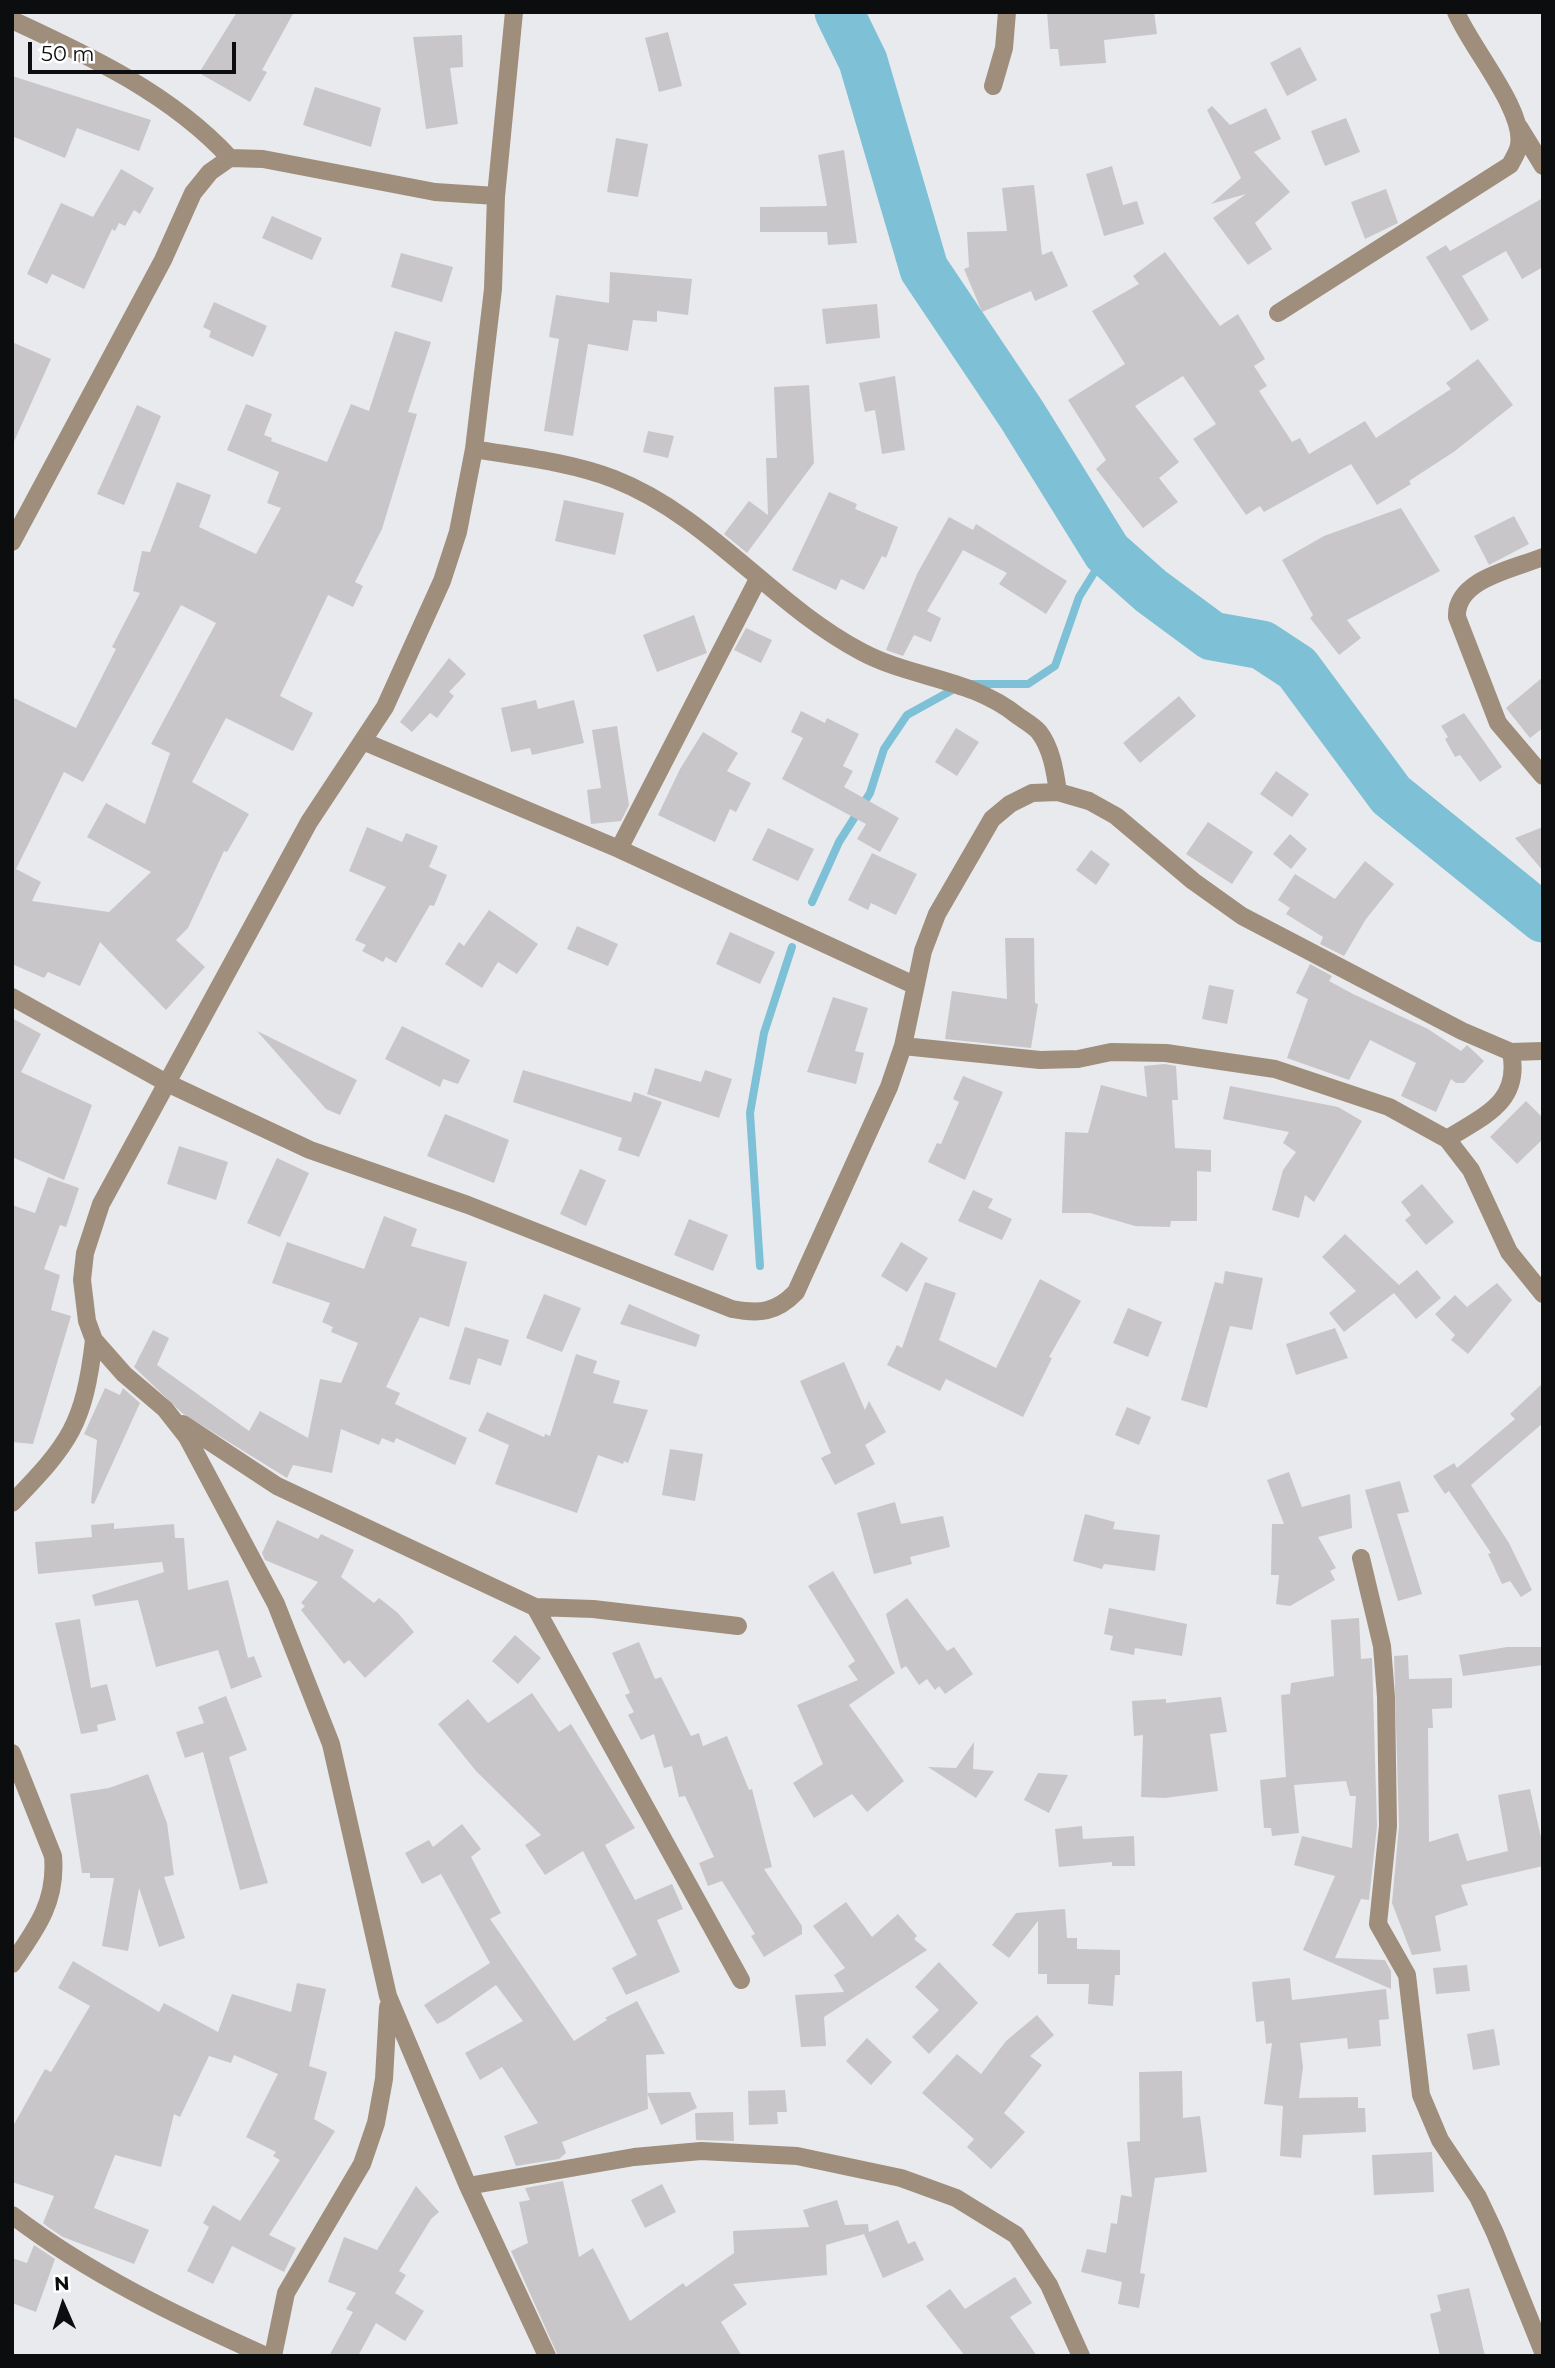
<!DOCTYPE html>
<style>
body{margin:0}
#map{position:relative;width:1555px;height:2368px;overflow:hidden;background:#e8eaee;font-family:Montserrat,sans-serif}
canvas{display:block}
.frame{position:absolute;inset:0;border:14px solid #0c0d0e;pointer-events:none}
.north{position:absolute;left:28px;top:2270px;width:70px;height:70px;-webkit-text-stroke:5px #fff;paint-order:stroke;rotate:357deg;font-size:19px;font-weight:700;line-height:28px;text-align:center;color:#0c0d0e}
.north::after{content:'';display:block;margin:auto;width:24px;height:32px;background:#0c0d0e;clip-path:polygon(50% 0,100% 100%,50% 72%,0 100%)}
.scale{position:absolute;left:28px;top:42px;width:208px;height:32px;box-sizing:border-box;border:4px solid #0c0d0e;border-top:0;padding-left:9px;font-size:21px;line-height:24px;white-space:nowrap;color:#0c0d0e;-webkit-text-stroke:5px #fff;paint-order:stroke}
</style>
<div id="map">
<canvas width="1555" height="2368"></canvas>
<div class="frame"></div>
<div class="north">N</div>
<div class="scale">50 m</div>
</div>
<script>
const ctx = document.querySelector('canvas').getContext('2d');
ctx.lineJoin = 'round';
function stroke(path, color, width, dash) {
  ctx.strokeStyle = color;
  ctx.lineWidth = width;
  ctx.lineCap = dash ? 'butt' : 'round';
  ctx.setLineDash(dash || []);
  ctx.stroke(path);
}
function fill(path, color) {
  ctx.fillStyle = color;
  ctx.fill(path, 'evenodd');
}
stroke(new Path2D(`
 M971,684H1028L1055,666L1079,597L1107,552
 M812,902L839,842L870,793L884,749L907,715L956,688
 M760,1266L750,1113L764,1033L792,947`), '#7ec1d6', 8);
stroke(new Path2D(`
 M839,12L863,61L924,269L1022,415L1107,552L1151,591L1212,636L1262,645L1297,668L1391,795L1543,918`), '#7ec1d6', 49);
fill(new Path2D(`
 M237,12H294L262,70L267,72L250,102L199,73Z
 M1047,12H1154L1157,34L1104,40L1106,63L1060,66L1058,49H1050Z
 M668,32L682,86L659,92L645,38Z
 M462,35L463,67L450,68L458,124L426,129L413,37Z
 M1300,47L1317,80L1287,96L1270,63Z
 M12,76L151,120L139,151L77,128L65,158L12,136Z
 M315,87L381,108L371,147L303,125Z
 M1212,106L1230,125L1266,108L1281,139L1254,152L1290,192L1255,223L1272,249L1248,265L1213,218L1246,194L1211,204L1241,178L1207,110Z
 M1346,118L1360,152L1325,166L1311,131Z
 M616,138L648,144L638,197L607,192Z
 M844,150L857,243L828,245L827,232H760V207L827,206L818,155Z
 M1112,166L1123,205L1137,201L1144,224L1104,236L1086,174Z
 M121,169L154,188L140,214L134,210L125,226L119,223L115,231L112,229L84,289L52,274L47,284L27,274L61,203L93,217Z
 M1034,185L1042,255L1052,251L1068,286L1035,301L1031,291L982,312L964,269L969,267L967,232L1007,231L1002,188Z
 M1386,189L1398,223L1365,239L1351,202Z
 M1543,198V267L1522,279L1506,251L1462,276L1489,320L1471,331L1426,257L1446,245L1450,251Z
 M272,216L322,238L312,260L262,238Z
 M1165,252L1220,326L1238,314L1265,359L1254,366L1267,386L1259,391L1292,442L1300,438L1309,454L1365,421L1376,438L1451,389L1446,383L1478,359L1513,405L1455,451L1409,481L1411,484L1377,505L1351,464L1264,512L1260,506L1246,515L1193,439L1216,424L1183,376L1135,406L1179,462L1159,478L1178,502L1143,528L1096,469L1106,460L1068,400L1125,364L1092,311L1139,284L1133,276Z
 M401,253L453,267L442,302L391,287Z
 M610,272L692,279L688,315L657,311V322L633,320L628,351L588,344L573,436L544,431L559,339L549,337L556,295L609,303Z
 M214,302L267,326L253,357L209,337L211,331L203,327Z
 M877,304L880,338L826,344L822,309Z
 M395,331L431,342L408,412L417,414L382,529L355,582L363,586L353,607L328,595L280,696L313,713L293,751L226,718L192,782L249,814L227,852L224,851L188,928L176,940L205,967L166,1010L100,942L80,986L48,972L44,978L12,964V697L76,728L116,649L112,647L140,593L133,591L142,551L150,552L177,482L211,495L199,527L256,554L281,508L267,503L279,472L227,450L246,404L272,414L264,435L272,438L271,441L327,462L351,404L369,411ZM181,605L216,623L151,744L170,753L145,824L106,803L87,837L151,872L109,912L32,901L41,882L16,869L64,772L83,782Z
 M12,342L51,359L12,446Z
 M895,376L905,450L882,454L875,410L865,412L859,383Z
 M809,385L814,463L747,553L724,534L749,501L768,515L766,458H777L774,387Z
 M137,405L161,416L124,505L97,494Z
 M648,431L674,436L668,458L643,452Z
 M829,492L857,504L855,509L898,527L886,558L882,556L864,590L841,579L836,590L792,570Z
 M564,500L624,513L615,555L555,541Z
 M1401,508L1440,571L1347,620L1361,638L1339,655L1310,618L1313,615L1282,560L1324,536Z
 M1514,516L1529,544L1489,565L1474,536Z
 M949,517L973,530L976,524L1067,581L1046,614L999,584L1007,573L963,550L927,611L941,618L931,642L914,635L903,656L886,650L917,574Z
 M694,615L707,653L657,672L643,635Z
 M746,628L772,640L761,663L734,650Z
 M449,658L466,674L449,692L454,696L437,718L430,713L412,732L400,722Z
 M1543,677V728L1530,738L1506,708Z
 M1179,696L1196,716L1140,763L1123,743Z
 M536,700L538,709L574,700L584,743L532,755L530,748L511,752L501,708Z
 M801,711L825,723L827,718L859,734L843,766L853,771L844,787L899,818L880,852L857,839L866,824L782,779L803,738L791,732Z
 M1464,713L1502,767L1480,782L1460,755L1455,757L1445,739L1448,737L1441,726Z
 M617,726L629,805L621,821L591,824L587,790L601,788L592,730Z
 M956,728L979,742L957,776L935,762Z
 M703,732L738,753L727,771L751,783L736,812L730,809L715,842L658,815L680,769Z
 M1276,771L1309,794L1292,817L1260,794Z
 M1208,822L1253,852L1232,884L1186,854Z
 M367,827L402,842L406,833L438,846L429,867L447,875L434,906L430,905L396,963L386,957L383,962L362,951L366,945L355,940L386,887L349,871Z
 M1543,827V871L1515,838Z
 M768,828L814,849L798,881L752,860Z
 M1290,834L1307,849L1291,869L1273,854Z
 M1091,850L1110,864L1096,885L1076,870Z
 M872,853L917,874L896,915L871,903L868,910L848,900Z
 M1365,861L1394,884L1366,919L1344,956L1320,944L1323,937L1286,914L1290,908L1278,900L1295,874L1335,899Z
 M489,910L538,944L517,974L498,962L482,988L445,964L459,942L464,946Z
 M577,926L618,944L608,966L567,949Z
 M730,932L775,952L760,984L716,964Z
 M1005,938H1034L1035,1003L1038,1004L1031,1048L945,1039L952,991L1007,999Z
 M1310,964L1332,976L1329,981L1353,994L1428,1029L1461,1051L1467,1045L1484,1061L1464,1083H1456L1451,1079L1436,1112L1401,1096L1416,1063L1370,1040L1349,1080L1287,1058L1308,999L1296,993Z
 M1209,985L1234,990L1227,1024L1202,1019Z
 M833,997L868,1008L855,1051L864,1053L856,1084L807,1072Z
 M12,1018L41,1034L21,1072L92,1105L64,1180L12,1157Z
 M402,1026L470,1060L458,1084L443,1079L440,1087L385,1059Z
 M257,1031L357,1080L340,1115L326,1109Z
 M1165,1064L1176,1066L1178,1100H1172L1175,1148L1211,1150V1172L1197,1171V1221H1171L1170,1227L1135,1226L1090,1213H1062L1065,1132L1088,1133L1101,1085L1147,1097L1144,1066Z
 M655,1068L701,1082L705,1070L732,1079L719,1118L647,1094Z
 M523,1070L631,1102L634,1092L662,1102L639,1157L618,1150L622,1138L513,1102Z
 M963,1076L1003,1092L965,1180L928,1162L937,1143L941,1144L959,1102L953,1099Z
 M1230,1086L1338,1107L1362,1121L1314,1202L1305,1195L1299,1218L1272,1210L1283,1170L1296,1152L1283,1143L1289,1132L1223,1119Z
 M1526,1101L1543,1118V1139L1517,1164L1490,1137Z
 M445,1114L509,1140L494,1183L427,1156Z
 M179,1146L228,1162L216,1200L167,1184Z
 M277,1158L309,1173L280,1237L247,1223Z
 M580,1169L606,1180L586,1226L560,1214Z
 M48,1177L79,1188L66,1227L60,1225L44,1269L60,1275L51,1310L71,1316L33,1444L12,1442V1205L35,1213Z
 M1422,1184L1454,1222L1426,1245L1405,1220L1411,1215L1401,1202Z
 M973,1190L993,1199L988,1208L1012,1219L1002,1240L958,1221Z
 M384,1216L417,1229L411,1246L467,1262L449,1327L420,1317L386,1387L400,1393L395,1404L467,1438L455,1465L396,1438L394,1443L382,1438L379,1445L341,1429L332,1473L293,1465L287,1478L182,1413L134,1367L153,1330L169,1338L157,1365L249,1431L260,1411L308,1438L320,1379L341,1383L358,1343L331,1332L333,1327L322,1322L330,1303L272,1283L287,1242L364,1269Z
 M689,1219L728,1235L713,1271L674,1255Z
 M1345,1234L1399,1285L1417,1270L1441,1298L1416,1319L1394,1293L1344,1332L1329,1313L1356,1291L1322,1257Z
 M901,1242L928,1258L907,1292L881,1276Z
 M1225,1271L1263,1278L1252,1330L1230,1326L1207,1408L1181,1400L1215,1282L1223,1284Z
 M1040,1279L1081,1301L1049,1357L1052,1358L1023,1417L946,1379L940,1391L887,1365L897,1345L902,1348L925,1282L956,1293L939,1340L996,1368Z
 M1497,1283L1512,1300L1468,1354L1451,1340L1455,1335L1435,1314L1455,1295L1467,1307Z
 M544,1294L581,1308L562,1352L526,1338Z
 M629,1304L700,1335L696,1347L620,1324Z
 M1128,1308L1162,1322L1148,1357L1113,1343Z
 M465,1327L509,1340L501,1366L478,1358L470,1385L449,1379Z
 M1335,1328L1348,1358L1296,1375L1286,1344Z
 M576,1354L597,1361L593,1373L620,1381L613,1403L648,1410L628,1463L624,1461L623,1464L598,1455L577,1513L495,1484L509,1445L478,1431L487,1412L544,1437L545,1434L550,1436Z
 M844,1362L865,1410L869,1401L886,1432L865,1445L875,1464L835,1485L821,1458L831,1453L800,1381Z
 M1543,1383V1423L1471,1485L1509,1543L1532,1590L1521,1597L1510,1581L1502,1584L1488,1554L1491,1553L1449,1491L1445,1494L1433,1476L1454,1463L1457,1468L1515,1419L1510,1414Z
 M105,1388L120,1395L123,1388L140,1403L94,1504L91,1503L97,1440L84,1434Z
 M1127,1407L1151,1417L1139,1445L1115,1435Z
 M670,1449L703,1454L695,1501L662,1495Z
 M1289,1472L1302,1507L1350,1494L1352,1528L1318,1537L1336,1568L1330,1571L1335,1580L1290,1606L1276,1604L1279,1575H1271L1272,1524H1284L1267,1480Z
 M1400,1481L1409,1512L1397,1514L1422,1594L1398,1601L1365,1490Z
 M895,1502L901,1524L943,1516L950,1547L910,1557L912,1564L874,1574L857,1513Z
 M1085,1514L1115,1522L1113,1529L1160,1535L1155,1571L1104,1564L1102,1569L1073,1561Z
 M277,1520L318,1539L321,1534L354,1550L341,1577L374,1603L379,1598L398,1613L414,1632L365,1678L349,1660L344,1664L301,1610L305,1606L301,1603L318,1582L265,1560L262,1553Z
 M114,1523V1529L174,1524L175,1538H184L188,1590L228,1580L248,1658L254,1656L262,1677L231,1689L218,1650L156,1667L138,1600L95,1606L92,1595L164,1572L162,1562L38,1574L35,1542L92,1537L91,1525Z
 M833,1571L895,1673L849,1705L904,1781L867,1812L852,1794L814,1818L793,1783L823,1764L797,1705L858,1680L848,1666L855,1661L808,1586Z
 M907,1598L947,1651L954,1647L973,1674L945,1694L939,1686L935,1690L927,1679L919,1685L906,1666L901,1669L886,1614Z
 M1109,1608L1187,1624L1182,1656L1135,1648L1134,1655L1110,1650L1113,1636L1104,1634Z
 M1359,1618L1361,1659L1372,1658L1377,1826L1369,1900L1361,1899L1335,1958L1385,1960L1391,1971V1989L1303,1950L1335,1876L1294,1865L1302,1836L1352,1848L1356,1796H1350L1346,1781L1294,1785L1299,1833L1272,1836L1271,1828H1264L1260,1780L1286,1777L1281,1695L1290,1694L1291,1683L1334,1676L1331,1620Z
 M80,1619L91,1688L107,1684L116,1720L97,1725L98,1731L81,1734L55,1623Z
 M515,1635L541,1658L518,1684L492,1661Z
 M639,1642L655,1679L661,1677L691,1736L699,1733L703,1746L727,1736L749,1790L752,1789L772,1867L764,1869L802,1926V1934L764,1957L751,1936L755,1934L722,1881L708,1886L699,1863L714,1857L685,1796L679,1797L672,1766L664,1768L654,1734L641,1740L628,1715L634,1712L625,1695L630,1693L612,1653Z
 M1507,1647H1543V1665L1463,1676L1459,1655Z
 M1408,1655L1409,1679L1452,1678V1708L1432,1709L1433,1728H1428L1429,1842L1458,1833L1467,1861L1508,1851L1498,1795L1530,1789L1543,1846V1866L1461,1885L1468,1905L1435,1916L1441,1951L1412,1955L1392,1903L1399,1826L1394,1656Z
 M532,1693L559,1732L571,1724L635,1828L605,1845L635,1900L672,1884L683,1909L657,1920L680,1972L626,1995L612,1968L637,1955L583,1851L545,1875L525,1845L541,1835L476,1771L438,1724L468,1699L488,1723Z
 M226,1696L247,1750L229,1757L268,1883L240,1890L203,1752L185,1758L176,1732L204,1723L198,1707Z
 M1221,1697L1227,1732L1210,1734L1218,1791L1165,1798L1141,1797L1143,1735L1134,1736L1132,1701L1166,1699V1703Z
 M974,1742L973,1769L994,1771L976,1798L928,1767L956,1768Z
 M1038,1773L1068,1775L1049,1813L1024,1800Z
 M148,1774L167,1823L174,1875L164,1877L185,1938L159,1947L139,1888L128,1951L102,1946L114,1878H90V1873H82L70,1794L109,1788Z
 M462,1824L481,1849L471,1857L501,1913L490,1919L574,2041L607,2020L605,2018L637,2001L665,2054L646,2055L648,2109L562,2142L566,2153L559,2159L516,2166L504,2136L538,2123L502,2067L480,2080L465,2053L523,2021L496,1985L446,2020L437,2024L424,2005L490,1963L441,1874L422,1884L405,1853L429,1840L433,1847Z
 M1082,1826L1083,1839L1134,1836L1135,1866H1112V1862L1059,1867L1055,1829Z
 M846,1902L872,1937L898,1914L917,1936L914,1939L927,1950L824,2017L826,2046L801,2047L795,1995L844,1992L834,1975L845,1968L813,1926Z
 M1065,1909L1067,1938H1077V1949L1120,1950V1975H1115L1113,2006L1088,2004L1089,1984H1047V1974H1038V1921L1009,1958L992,1945L1016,1913Z
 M73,1961L159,2012L164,2003L218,2032L232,1994L291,2012L297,1983L326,1989L309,2066L327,2072L314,2119L335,2131L269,2235L296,2248L284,2272L232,2246L213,2284L187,2271L209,2227L203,2223L213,2205L240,2221L280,2160L273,2156L276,2152L246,2137L278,2074L234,2055L231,2063L209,2056L180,2117L174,2114L161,2167L115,2155L94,2208L149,2230L134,2264L63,2237L48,2227L43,2223L54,2196L12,2182V2128L45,2069L51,2072L90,2006L58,1988Z
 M939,1962L978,2003L929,2054L912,2037L939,2010L915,1987Z
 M1467,1965L1470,1991L1436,1994L1433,1968Z
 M1290,1978L1292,2000L1386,1989L1389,2019L1379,2020L1381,2046L1348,2049L1347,2038L1300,2043L1303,2067L1299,2098L1358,2097V2108H1365L1366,2132L1303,2135L1301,2158L1280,2156L1283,2106L1264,2104L1272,2043L1266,2044L1264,2021L1256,2022L1252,1982Z
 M1037,2015L1054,2035L1030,2056L1042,2065L1004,2113L1025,2132L991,2169L967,2147L974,2139L922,2093L957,2054L981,2074L1006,2041Z
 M1494,2029L1500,2065L1473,2070L1467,2034Z
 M867,2038L892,2062L871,2085L846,2061Z
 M1182,2071L1183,2118L1200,2116L1207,2172L1155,2178L1140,2273L1145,2274L1139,2308L1118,2304L1122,2282L1081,2272L1087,2249L1106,2253L1111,2223L1117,2224L1121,2195L1132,2197L1127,2142L1140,2141L1139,2072Z
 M785,2090L787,2112H777L778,2124L749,2125L748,2091Z
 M690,2092L697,2108L661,2125L647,2093Z
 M733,2112L734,2141L696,2140L695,2113Z
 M1432,2152L1434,2192L1374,2195L1372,2155Z
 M563,2181L579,2257L593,2248L630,2321L683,2283L686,2287L734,2253L733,2231L809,2227L803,2210L837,2200L845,2225L868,2224L869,2232L898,2220L908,2244L915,2241L924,2260L883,2278L864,2234L826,2245L827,2275L733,2284L747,2304L721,2322L742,2356H558L511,2251L528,2243L519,2202L530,2200L525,2188Z
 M662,2184L676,2212L645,2228L631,2200Z
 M416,2186L439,2212L431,2219L399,2271L406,2275L395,2293L424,2311L405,2341L376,2323L358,2356H329L353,2312L346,2309L356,2293L328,2282L344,2237L377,2250Z
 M34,2245L55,2259L36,2312L12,2303V2258L27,2263Z
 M1015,2277L1032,2303L1010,2317L1037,2356H965L926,2306L950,2289L965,2309Z
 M1469,2288L1485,2356H1440L1430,2314L1441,2311L1437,2295Z`), '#c9c6c9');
stroke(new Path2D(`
 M514,12L496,196L493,289L474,449L458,532L442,581L385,707L309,822L101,1204L85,1253L82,1280L87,1321L94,1340L124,1374L165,1409L187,1437L276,1604L331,1744L388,1996L468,2186L547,2356
 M12,20C90,56 171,94 230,158
 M993,86L1004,48L1007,12
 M1519,127L1543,166
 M1278,313L1510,165C1513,159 1518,152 1519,145C1525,110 1471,48 1456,12
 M474,449C520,457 570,462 614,479C709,516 772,605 862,652C913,679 971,678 1018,716C1025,721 1034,726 1039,732C1052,749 1055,772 1058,792
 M12,542L163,260L193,193L210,172L230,158L263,159L435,192L496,196
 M1543,557C1514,569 1455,579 1457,617L1498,723L1543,776
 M365,742L619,849L914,985
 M619,849L758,579
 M12,997L165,1082L310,1150L468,1205L732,1309C759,1314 776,1313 796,1292L889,1087L903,1046L923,951L937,914L992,819L1010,804L1032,793L1058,792L1089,801L1116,816L1193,881L1242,916L1462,1031L1511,1052L1543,1051
 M903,1046L1040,1060L1078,1059L1111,1052L1166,1053L1275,1069L1389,1107L1447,1139L1471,1170L1509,1252L1543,1294
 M1447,1139C1485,1115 1521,1102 1511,1052
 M183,1424L277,1486L535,1607L593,1609L738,1626
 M12,1503C70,1443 84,1425 94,1340
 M1361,1558L1382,1646L1386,1697L1388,1826L1378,1924L1407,1975L1421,2095L1440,2140L1478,2197L1495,2233L1543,2352
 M535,1607L741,1980
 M12,1753L53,1856C57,1901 37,1928 12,1964
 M468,2186L634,2157L701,2151L797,2156L901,2178L956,2198L1016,2235L1049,2285L1081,2356
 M12,2215C91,2275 177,2316 266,2356
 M273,2356L286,2293L362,2164L376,2123L384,2079L388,2007`), '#9f8e7b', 18);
</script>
